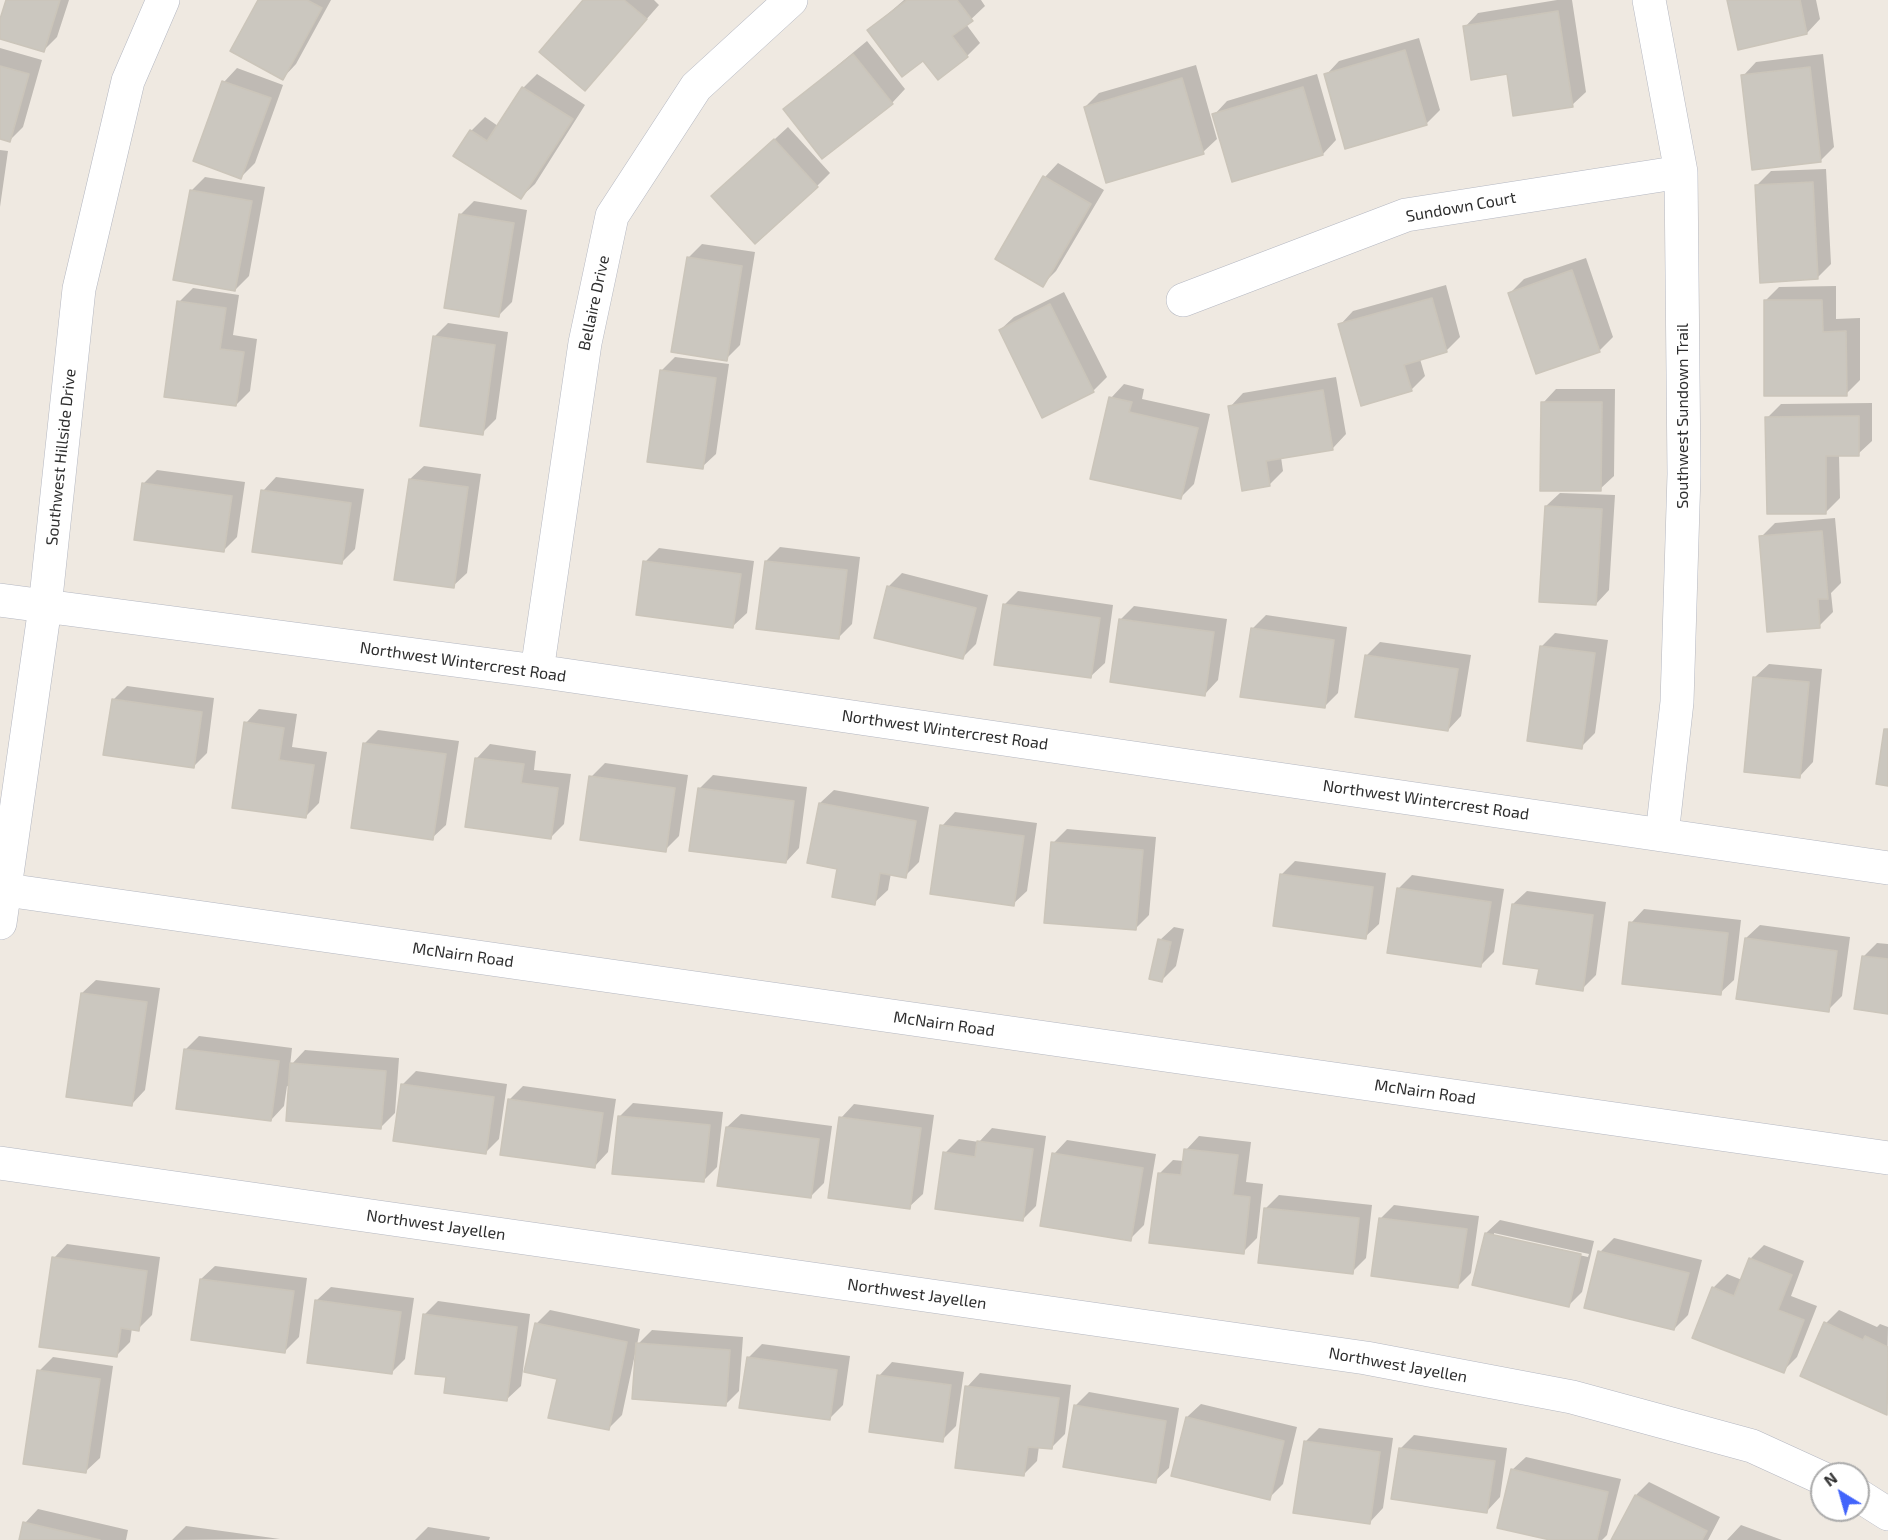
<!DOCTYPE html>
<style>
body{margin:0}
#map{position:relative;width:1888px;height:1540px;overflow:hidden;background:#efe9e1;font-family:"Exo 2",sans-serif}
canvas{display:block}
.north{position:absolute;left:1810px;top:1462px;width:60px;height:60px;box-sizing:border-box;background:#fff;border:2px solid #ababab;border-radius:50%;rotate:323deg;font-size:16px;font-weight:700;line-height:24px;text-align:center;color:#2e2e2e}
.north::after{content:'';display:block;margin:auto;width:21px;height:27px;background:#4264fb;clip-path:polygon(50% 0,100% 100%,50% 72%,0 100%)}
</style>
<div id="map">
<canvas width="1888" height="1540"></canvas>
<div class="north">N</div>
</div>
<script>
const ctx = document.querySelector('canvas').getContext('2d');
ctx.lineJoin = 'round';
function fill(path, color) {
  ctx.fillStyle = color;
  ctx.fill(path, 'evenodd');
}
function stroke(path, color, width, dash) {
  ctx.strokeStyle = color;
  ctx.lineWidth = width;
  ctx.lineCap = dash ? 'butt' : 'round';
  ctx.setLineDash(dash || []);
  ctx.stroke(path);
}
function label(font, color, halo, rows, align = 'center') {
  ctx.font = font + ' "Exo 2",sans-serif';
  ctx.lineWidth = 4.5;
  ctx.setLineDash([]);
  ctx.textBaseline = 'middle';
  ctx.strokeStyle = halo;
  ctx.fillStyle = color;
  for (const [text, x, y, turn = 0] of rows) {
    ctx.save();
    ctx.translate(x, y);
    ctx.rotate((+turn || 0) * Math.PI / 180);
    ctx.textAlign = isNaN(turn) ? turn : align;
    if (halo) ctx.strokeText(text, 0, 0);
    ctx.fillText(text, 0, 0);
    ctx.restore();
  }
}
fill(new Path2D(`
 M7,0H69L57,37L43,51L0,38V24Z
 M260,0H331L296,64L283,78Z
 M585,0H654L659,5L585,89Z
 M904,0H981L985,6L966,24L980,43L967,56L923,59L869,30Z
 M1557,0H1572L1586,92L1572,105L1508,73L1465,27L1478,13Z
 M1729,0H1816L1820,19L1807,33Z
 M1419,38L1440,110L1426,124L1326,75L1339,61Z
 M867,41L905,89L892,103L785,109Z
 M0,48L42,60L23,127L10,140L0,138Z
 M1823,54L1834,147L1821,160L1743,76L1756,62Z
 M1196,65L1217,139L1203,152L1085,107L1099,93Z
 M237,68L283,85L255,163L241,177L224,82Z
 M537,74L585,105L535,184L521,197L471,131L485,117L498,126L523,88Z
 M1317,74L1336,140L1323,154L1214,115L1227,101Z
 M788,127L830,173L817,186L727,183Z
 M0,150L8,151L0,207Z
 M1058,163L1104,190L1056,271L1042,285L997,258L1045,177Z
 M1826,169L1831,264L1817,278L1757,185L1771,171Z
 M205,177L265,187L249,276L235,290L191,191Z
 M474,201L527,210L512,302L499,315L460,215Z
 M702,244L755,252L740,345L726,359L688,258Z
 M1586,258L1613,337L1599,351L1510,293L1524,279Z
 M1446,285L1460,337L1446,351L1420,359L1425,376L1411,390L1340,325L1353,311Z
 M1836,286V319L1860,318V380L1846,394L1765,301L1779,287Z
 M193,288L239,295L233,335L257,339L250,391L236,405L179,302Z
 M1064,292L1107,377L1093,391L1000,330L1014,317Z
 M448,323L508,332L496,419L482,433L434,337Z
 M675,357L729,364L716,454L702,467L662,370Z
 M1336,377L1346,434L1333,448L1281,457L1283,471L1269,485L1230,407L1243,393Z
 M1124,384L1144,389L1142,399L1210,414L1194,484L1181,497L1111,398Z
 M1556,389H1615L1614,476L1600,489L1543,403Z
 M1872,403V441L1858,454L1839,455L1840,498L1826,512L1767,418L1781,404Z
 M424,466L481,474L467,573L453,586L410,479Z
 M157,470L245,482L237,537L223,551L143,484Z
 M276,477L364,489L355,549L341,563L263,491Z
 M1560,493L1615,495L1609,590L1596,604L1546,506Z
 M1835,518L1841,583L1831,593L1833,612L1819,626L1761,537L1775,523Z
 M780,547L860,557L852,624L838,638L766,561Z
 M659,548L754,561L747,613L733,626L645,562Z
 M902,573L988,595L976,644L962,658L888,587Z
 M1018,591L1113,605L1105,663L1091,676L1004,605Z
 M1134,606L1227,619L1218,680L1205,694L1120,620Z
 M1266,615L1347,627L1338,693L1324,707L1252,629Z
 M1555,633L1608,640L1595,733L1581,747L1541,647Z
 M1380,642L1471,655L1461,716L1448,730L1366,656Z
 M1769,664L1822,669L1813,762L1800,776L1755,677Z
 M127,686L214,698L207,753L193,767L113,700Z
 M259,709L297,714L292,747L327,752L319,803L305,817L246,723Z
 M378,730L459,741L446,825L432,838L364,744Z
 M490,744L536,751L534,770L571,774L564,824L550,838L477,758Z
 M605,763L688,775L679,836L665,850L591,777Z
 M713,775L807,787L799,848L786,862L699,789Z
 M834,790L929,807L919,862L905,876L891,873L888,890L874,903L839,867L820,803Z
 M955,812L1037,823L1027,891L1013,904L942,826Z
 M1067,829L1156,837L1149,915L1135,929L1053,843Z
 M1295,861L1386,873L1379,924L1365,937L1282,874Z
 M1412,875L1504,889L1494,952L1480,966L1398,889Z
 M1527,891L1606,902L1596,975L1582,989L1541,967L1513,904Z
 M1644,909L1741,920L1734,980L1720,993L1631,923Z
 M1760,925L1850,937L1842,996L1828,1010L1746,938Z
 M1174,927L1184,929L1176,966L1162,980L1160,940Z
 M1877,943L1888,944V1012L1864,956Z
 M96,980L160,988L145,1090L132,1104L82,993Z
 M199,1036L292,1048L290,1066L305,1050L399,1058L395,1113L381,1127L287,1086L284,1106L271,1120L185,1050Z
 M416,1071L507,1084L499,1139L486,1152L402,1085Z
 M523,1086L616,1099L608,1152L595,1166L509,1100Z
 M633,1103L723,1112L717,1167L703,1181L619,1117Z
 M854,1104L934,1115L923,1194L909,1207L841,1118Z
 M741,1114L832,1126L824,1183L810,1197L727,1127Z
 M992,1128L1046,1136L1036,1206L1023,1219L945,1153L959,1139L979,1142Z
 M1199,1136L1251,1142L1246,1182L1263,1184L1257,1238L1243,1252L1159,1174L1173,1160L1184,1161L1186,1150Z
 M1067,1140L1156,1154L1144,1225L1130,1239L1054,1154Z
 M1279,1195L1372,1205L1366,1258L1352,1272L1265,1209Z
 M1394,1205L1479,1216L1471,1273L1458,1286L1381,1218Z
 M1500,1220L1594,1241L1582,1292L1569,1305L1486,1233ZM1494,1233L1589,1254L1588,1257L1494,1236Z
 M1614,1238L1702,1260L1688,1315L1674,1329L1600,1252Z
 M67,1244L160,1257L152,1315L138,1329L132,1328L130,1342L117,1355L54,1258Z
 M1764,1245L1804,1261L1791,1296L1817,1306L1797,1357L1783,1371L1713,1288L1727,1274L1742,1280L1750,1259Z
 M215,1266L307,1278L299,1337L285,1351L201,1279Z
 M331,1287L414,1298L405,1359L391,1373L308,1362L317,1300Z
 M438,1301L530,1314L521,1386L507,1399L448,1376L424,1315Z
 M550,1310L640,1329L637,1345L652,1330L743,1337L739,1391L725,1405L635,1354L622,1415L608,1429L558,1378L536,1324Z
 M1839,1310L1877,1327L1880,1324L1888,1327L1886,1413L1826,1323Z
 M762,1344L850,1356L843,1405L829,1419L748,1358Z
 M53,1357L113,1366L100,1458L86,1471L39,1371Z
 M892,1362L964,1372L956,1426L942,1440L879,1376Z
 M980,1373L1071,1385L1065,1434L1051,1448L1039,1446L1037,1461L1023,1475L967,1387Z
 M1089,1392L1179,1408L1169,1468L1155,1481L1075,1406Z
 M1201,1404L1297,1427L1283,1484L1269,1498L1187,1417Z
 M1319,1428L1393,1438L1383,1508L1370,1522L1305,1442Z
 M1414,1435L1507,1448L1500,1497L1487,1511L1400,1449Z
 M1526,1457L1621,1479L1607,1535L1602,1540H1557L1512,1470Z
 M1649,1482L1720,1517L1708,1540H1613L1636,1495Z
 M38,1509L128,1530L126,1540H20L25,1523Z
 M1741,1525L1782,1540H1727Z
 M186,1526L280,1539L172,1540Z
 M428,1527L490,1537L489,1540H415Z`), '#0003');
const building = new Path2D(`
 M6,0H60L44,52L0,39V19Z
 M258,0H307L322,8L283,80L230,51Z
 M583,0H624L647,19L585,91L539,52Z
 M907,0H957L973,21L952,36L968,57L938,80L923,61L902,77L867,30Z
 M1727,0H1800L1807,34L1738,50Z
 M1558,11L1573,107L1513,116L1507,74L1471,80L1463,26Z
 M1405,50L1427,125L1345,149L1324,74Z
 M853,54L893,104L822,159L783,109Z
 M0,66L29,74L10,142L0,139Z
 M1810,67L1821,162L1752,170L1741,75Z
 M1182,78L1204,154L1106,183L1084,107Z
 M222,81L271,98L241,179L193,161Z
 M522,87L573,119L521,199L453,156L470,130L487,141Z
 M1303,87L1323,155L1232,182L1212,114Z
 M774,139L818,187L755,244L711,196Z
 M1043,176L1091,204L1043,287L995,259Z
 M1813,182L1818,279L1760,283L1755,185Z
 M190,190L252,201L235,291L173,280Z
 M459,214L514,223L499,317L444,308Z
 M687,257L742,266L727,361L671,352Z
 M1572,270L1600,352L1536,374L1508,293Z
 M1432,298L1447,352L1404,365L1412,391L1361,406L1338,324Z
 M1764,300H1822L1823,332L1846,331L1847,396H1764Z
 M177,301L226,308L220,349L244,352L236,406L164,397Z
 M1050,304L1094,392L1042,418L999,330Z
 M433,336L495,345L483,435L420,426Z
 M660,370L716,378L703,469L647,462Z
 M1323,390L1333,450L1266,461L1270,486L1242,491L1228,406Z
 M1109,397L1132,402L1129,412L1198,428L1181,499L1090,479Z
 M1541,402H1602L1601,491H1540Z
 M1859,416V456H1826V514H1767L1765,417Z
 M409,479L468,487L454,588L394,580Z
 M142,483L232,496L224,552L134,540Z
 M261,490L351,503L342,564L252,552Z
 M1545,506L1602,509L1596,605L1539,602Z
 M1822,531L1828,599H1818L1820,628L1767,632L1759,536Z
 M643,561L741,574L733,628L636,615Z
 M765,561L847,570L839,639L756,629Z
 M887,586L976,608L963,659L874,638Z
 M1003,604L1100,618L1091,678L994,665Z
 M1119,619L1214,632L1205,696L1110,682Z
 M1251,628L1334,640L1325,708L1240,697Z
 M1540,646L1595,653L1582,749L1527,741Z
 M1365,655L1458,669L1448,731L1355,717Z
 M1753,677L1809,682L1800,778L1744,772Z
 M112,699L202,712L194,768L103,755Z
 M244,722L284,728L279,760L314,765L306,818L232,808Z
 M1884,729H1888V786L1876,784Z
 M363,743L446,754L433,840L351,828Z
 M475,758L524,764L521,783L558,788L551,839L465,827Z
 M589,776L675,788L666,852L580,840Z
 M698,788L794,801L786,863L689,851Z
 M819,803L916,821L906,878L880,873L875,905L832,897L837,869L807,863Z
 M940,825L1024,836L1014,906L930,894Z
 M1051,842L1143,850L1136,930L1044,923Z
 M1280,874L1373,887L1366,939L1273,926Z
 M1397,888L1491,902L1481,967L1387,953Z
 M1512,904L1593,915L1583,991L1536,984L1539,969L1503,964Z
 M1629,922L1728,933L1721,995L1622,984Z
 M1745,938L1837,951L1829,1012L1736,999Z
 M1158,939L1171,942L1162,982L1149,979Z
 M1862,956L1888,959V1014L1854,1009Z
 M81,993L147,1002L132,1106L66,1097Z
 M184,1049L279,1061L271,1121L176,1109Z
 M290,1063L386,1071L381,1129L286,1121Z
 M401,1084L494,1097L486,1154L393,1141Z
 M508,1099L603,1113L595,1168L500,1155Z
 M618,1116L710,1125L704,1182L612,1174Z
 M839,1117L921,1128L910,1209L828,1198Z
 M726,1127L819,1139L811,1198L717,1186Z
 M977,1141L1033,1149L1023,1221L935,1209L943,1152L975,1157Z
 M1184,1149L1238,1155L1233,1195L1250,1197L1244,1254L1149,1243L1158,1173L1181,1175Z
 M1052,1153L1143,1168L1131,1241L1040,1226Z
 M1264,1208L1359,1218L1353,1274L1258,1263Z
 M1379,1218L1467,1229L1458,1288L1371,1276Z
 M1485,1233L1581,1254L1569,1307L1472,1285Z
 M1598,1251L1689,1273L1674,1330L1584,1308Z
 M52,1257L147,1271L139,1331L121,1328L117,1357L39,1347Z
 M1749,1258L1792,1275L1778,1310L1804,1320L1784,1373L1692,1338L1712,1287L1734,1296Z
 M200,1279L294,1291L285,1353L191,1340Z
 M315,1300L401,1312L392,1374L307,1363Z
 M423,1314L517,1327L507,1401L444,1393L446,1377L415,1374Z
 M1824,1322L1863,1340L1865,1336L1888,1347L1887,1415L1800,1376Z
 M535,1323L627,1342L609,1430L548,1418L557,1379L524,1372Z
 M636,1343L730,1350L726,1406L632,1399Z
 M747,1357L837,1370L830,1420L739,1408Z
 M37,1370L100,1379L86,1473L23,1464Z
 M877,1375L951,1385L943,1442L869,1432Z
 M965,1386L1059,1398L1052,1449L1028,1447L1024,1476L955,1468Z
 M1074,1405L1166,1421L1156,1483L1063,1467Z
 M1186,1417L1284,1441L1270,1500L1171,1476Z
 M1304,1441L1380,1452L1370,1524L1293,1513Z
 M1399,1448L1495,1461L1487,1513L1391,1499Z
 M1511,1469L1608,1492L1597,1540H1550L1497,1528Z
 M1635,1495L1707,1531L1702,1540H1611Z
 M23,1522L100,1540H19Z`);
fill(building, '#cbc7bf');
stroke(building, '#cbc5ba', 1.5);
const minor = new Path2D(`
 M1649,0L1681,172L1684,474L1677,702L1662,835
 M1183,300L1406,215L1681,172
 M0,600L537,671L1888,868
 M537,671L585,343L612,216L696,87L791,0
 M0,889L1888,1158
 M0,923L45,607L79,289L128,81L163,0
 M0,1163L1366,1358L1572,1397L1752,1446L1822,1478
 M1858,1495L1888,1514`);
stroke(minor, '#b4b7c1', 34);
stroke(minor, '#fff', 33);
label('16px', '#2e2e2e', '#fff', [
 ["Sundown Court",1461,207,-10],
 ["Bellaire Drive",594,303,-78],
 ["Southwest Sundown Trail",1683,416,-90],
 ["Southwest Hillside Drive",61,457,-84],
 ["Northwest Wintercrest Road",463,662,8],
 ["Northwest Wintercrest Road",945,730,8],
 ["Northwest Wintercrest Road",1426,800,8],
 ["McNairn Road",463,955,8],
 ["McNairn Road",944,1024,8],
 ["McNairn Road",1425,1092,8],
 ["Northwest Jayellen",436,1225,8],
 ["Northwest Jayellen",917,1294,8],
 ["Northwest Jayellen",1398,1365,10]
]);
</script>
